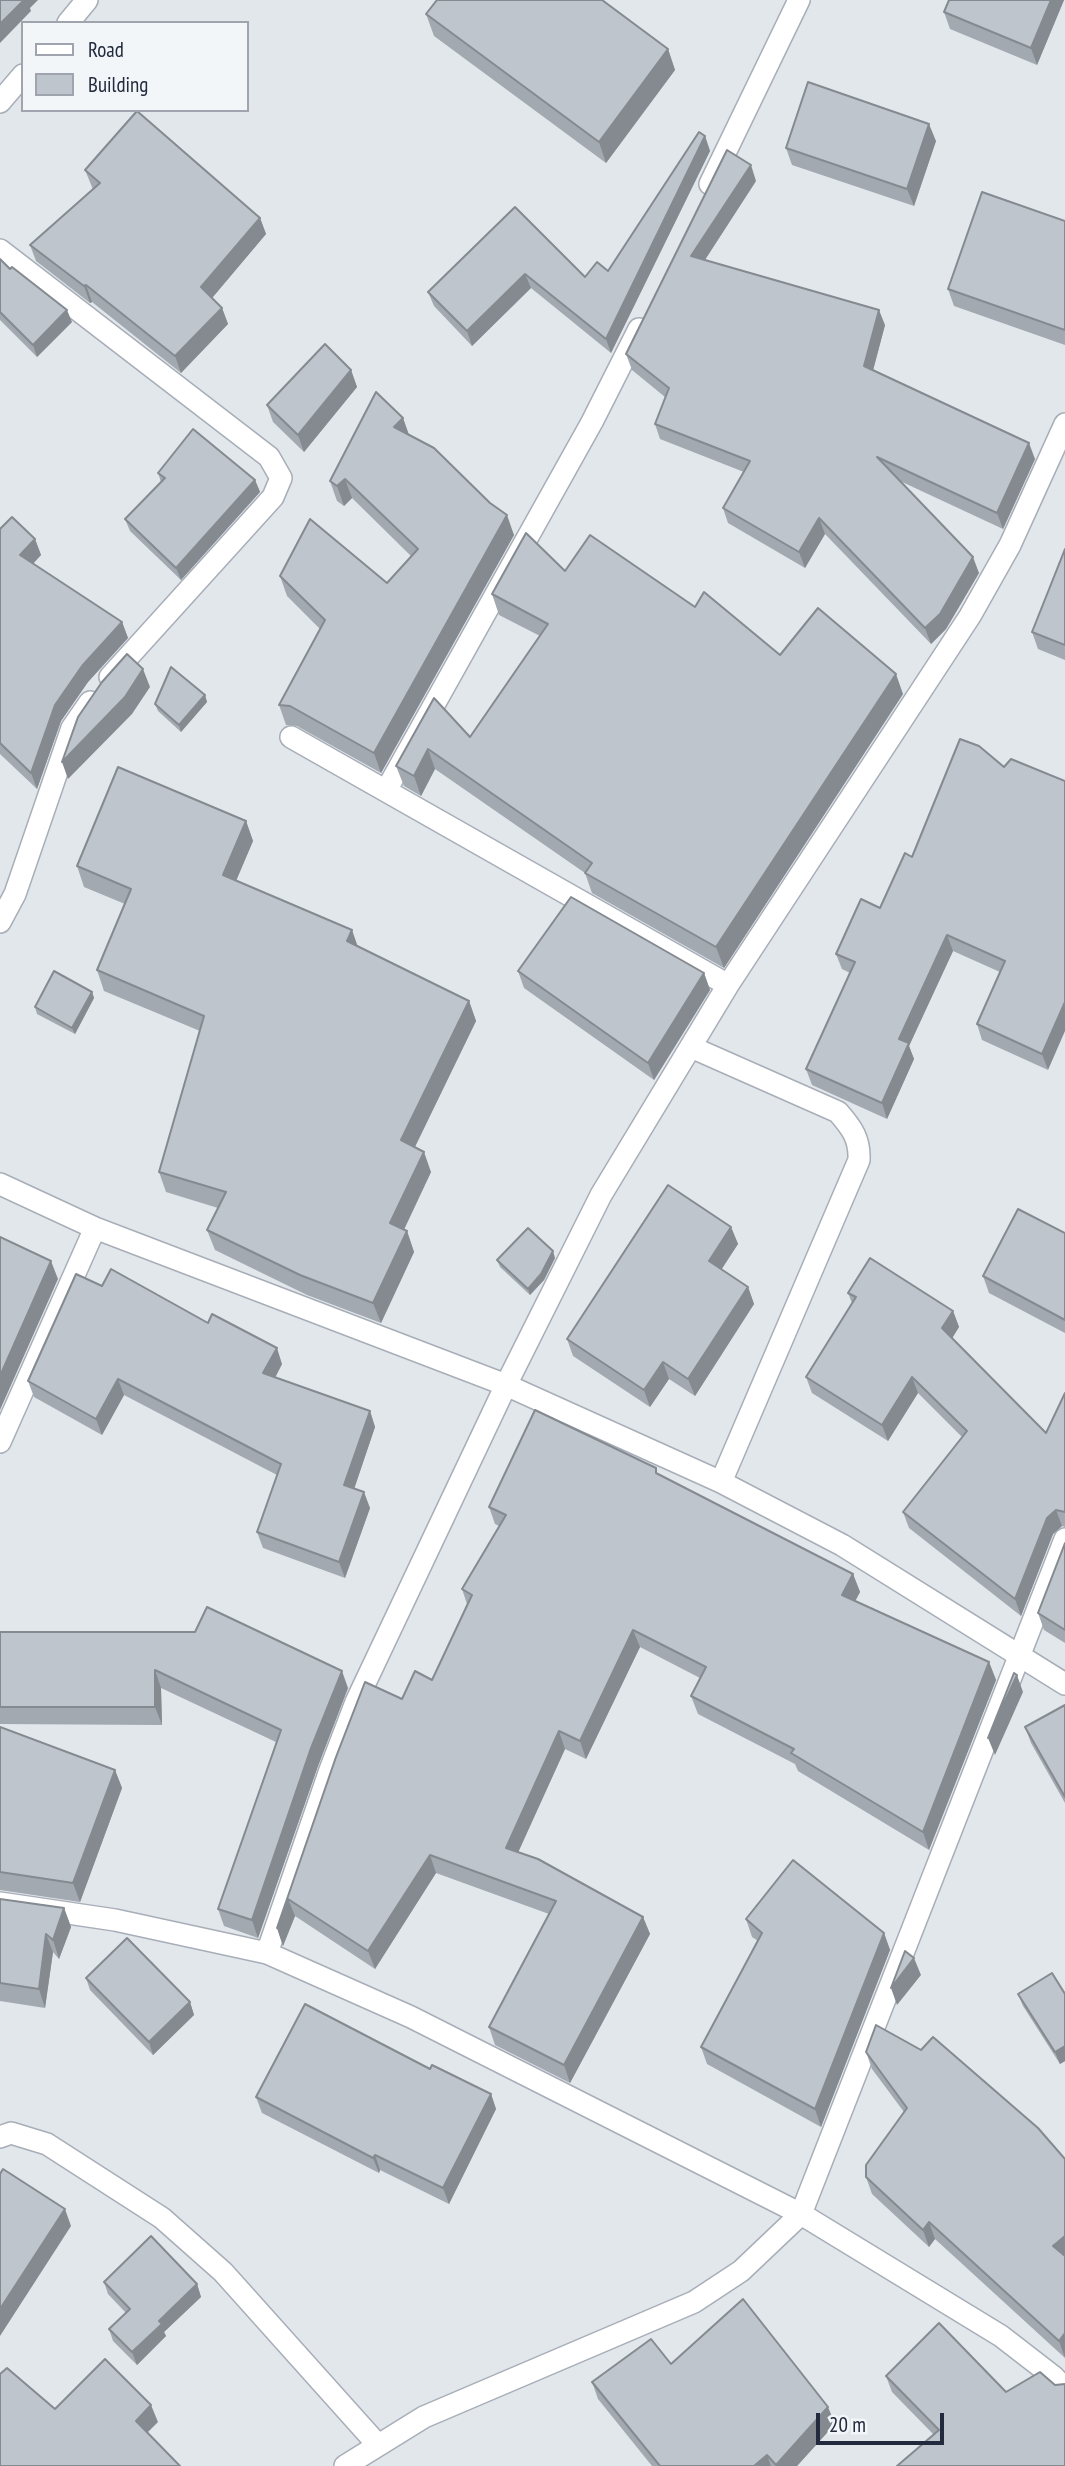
<!DOCTYPE html>
<style>
body{margin:0}
#map{position:relative;width:1065px;height:2466px;overflow:hidden;background:#e2e7ec;font-family:"PT Sans Narrow",sans-serif}
canvas{display:block}
.legend{position:absolute;left:21px;top:21px;width:228px;height:91px;box-sizing:border-box;background:#f2f6f9;border:2px solid #9fa4ae;margin:0;padding:9px 12px;list-style:none;font-size:21px;color:#222a3d}
.legend li{display:flex;align-items:center;gap:14px;height:35px}
.legend b{width:35px;border:2px solid #9fa4ae}
.scale{position:absolute;left:816px;top:2413px;width:128px;height:32px;box-sizing:border-box;border:4px solid #222a3d;border-top:0;padding-left:9px;font-size:21px;line-height:24px;white-space:nowrap;color:#222a3d;-webkit-text-stroke:5px #f2f6f9;paint-order:stroke}
</style>
<div id="map">
<canvas width="1065" height="2466"></canvas>
<ul class="legend">
<li><b style="height:9px;background:#fff"></b>Road</li>
<li><b style="height:19px;background:#bec5cd"></b>Building</li>
</ul>
<div class="scale">20 m</div>
</div>
<script>
const ctx = document.querySelector('canvas').getContext('2d');
ctx.lineJoin = 'round';
function stroke(path, color, width, dash) {
  ctx.strokeStyle = color;
  ctx.lineWidth = width;
  ctx.lineCap = dash ? 'butt' : 'round';
  ctx.setLineDash(dash || []);
  ctx.stroke(path);
}
function fill(path, color) {
  ctx.fillStyle = color;
  ctx.fill(path, 'evenodd');
}
const street = new Path2D(`
 M68,23L87,0
 M0,102L23,75
 M710,184L799,0
 M0,250L269,457L281,478L273,497L110,677
 M291,737L728,985
 M387,789L592,422L639,329
 M0,922L15,894L72,728L90,702
 M691,1047L838,1112C852,1128 860,1139 859,1160L721,1482
 M0,1184L95,1228L506,1385L721,1482L842,1545L1065,1684
 M0,1442L95,1228
 M0,1903L115,1920L267,1953L411,2017L801,2214L1001,2336L1054,2377L1065,2389
 M267,1953L330,1770L356,1702L506,1385L601,1195L728,985L970,616L1010,545L1065,424
 M0,2137L11,2133L47,2144L162,2218L223,2272L378,2445
 M345,2466L424,2417L694,2302L741,2271L801,2214L1065,1539`);
stroke(street, '#a8aeb8', 24);
stroke(street, '#fff', 21);
fill(new Path2D(`
 M1064,0L1037,65L950,29L944,12Z
 M426,14L668,49L675,70L606,163L434,36Z
 M705,136L710,151L611,353L531,288L472,346L434,306L428,292L515,207L585,277L608,271Z
 M936,141L914,206L792,165L786,148Z
 M85,170L260,218L266,234L212,298L222,308L228,324L181,373L92,302L90,303L36,261L30,245L93,189L92,187Z
 M756,181L705,260L885,325L873,370L1035,459L1003,529L900,481L979,573L946,629L931,644L825,534L805,568L728,523L723,508L744,472L660,439L655,424L665,397L632,370L626,354Z
 M1065,221V345L954,306L948,289Z
 M0,259L72,322L37,357L0,320Z
 M351,370L357,387L304,452L273,422L267,405Z
 M403,418L409,435L514,535L381,773L297,726L286,725L279,705L320,629L287,596L280,576L387,583L411,556L352,498L344,506L337,501L330,481Z
 M158,473L255,480L260,492L181,580L130,531L125,519L161,482Z
 M0,529L35,539L41,555L33,564L122,622L128,638L88,682L61,721L37,789L0,754Z
 M1065,549V660L1038,649L1032,632Z
 M565,571L695,607L780,655L903,694L724,968L592,893L585,873L435,769L421,796L404,786L396,766L434,698L470,737L540,636L499,615L492,594Z
 M205,695L207,702L181,732L158,711L155,704Z
 M960,739L1048,1070L982,1040L977,1024L1000,972L953,951L909,1046L914,1059L887,1119L812,1085L806,1069L850,973L842,969L836,954L880,908L912,857Z
 M246,821L253,841L236,881L358,947L469,1001L476,1021L415,1147L431,1172L404,1230L407,1231L414,1252L381,1323L307,1295L215,1250L207,1230L218,1208L166,1192L159,1172L200,1031L104,991L97,970L125,904L84,887L77,866Z
 M518,971L704,973L710,990L654,1080L524,988Z
 M92,992L94,998L75,1034L37,1014L35,1007Z
 M731,1227L738,1244L721,1269L748,1287L754,1304L695,1396L669,1379L650,1407L573,1356L567,1339Z
 M1065,1233V1333L989,1293L983,1276Z
 M555,1258L544,1280L530,1295L500,1267L497,1260Z
 M102,1286L282,1364L275,1378L370,1411L375,1427L354,1489L370,1508L345,1578L263,1548L257,1532L277,1475L124,1395L102,1435L34,1397L28,1381Z
 M848,1293L953,1311L959,1327L952,1338L1046,1433L1065,1393V1527L1062,1526L1053,1534L1021,1616L909,1528L903,1512L962,1437L918,1393L888,1441L812,1393L806,1377L852,1303Z
 M658,1474L853,1574L860,1592L855,1601L989,1662L996,1680L929,1850L798,1771L795,1764L698,1714L691,1696L700,1678L640,1647L586,1759L565,1749L518,1852L643,1917L650,1934L570,2083L495,2045L489,2027L549,1914L436,1873L375,1969L295,1916L283,1946L277,1928L336,1757L402,1699L432,1680L467,1604L462,1589L499,1526L495,1524L489,1507Z
 M1065,1543V1643L1044,1630L1038,1613Z
 M0,1632L348,1688L318,1766L258,1938L224,1926L218,1909L276,1742L161,1688L162,1725L0,1724Z
 M1065,1705V1803L1031,1743L1025,1727Z
 M0,1727L115,1770L122,1788L80,1902L0,1890Z
 M0,1899L64,1908L71,1927L59,1959L53,1952L45,2008L0,2001Z
 M746,1919L884,1933L890,1950L821,2127L707,2064L701,2047L758,1941L752,1937Z
 M86,1978L190,2002L194,2015L153,2055L90,1990Z
 M1018,1994H1065V2061L1060,2064L1023,2006Z
 M866,2052L1038,2128L1065,2358L935,2239L929,2247L872,2194L866,2177L904,2112L872,2069Z
 M430,2069L491,2094L496,2109L449,2204L380,2170L379,2173L262,2113L256,2097Z
 M104,2282L197,2284L201,2297L164,2332L166,2336L137,2365L113,2341L109,2329L126,2313L108,2294Z
 M671,2364L835,2424L797,2466H652L598,2399L592,2382Z
 M886,2376L1006,2392L1055,2385L933,2434L892,2392Z`), '#a3a9b0');
fill(new Path2D(`
 M24,0H38L30,8L31,11L0,43V24Z
 M1051,0H1064L1037,65L1031,48Z
 M668,49L675,70L606,163L599,142Z
 M929,124L936,141L914,206L907,189Z
 M705,136L710,151L611,353L606,339Z
 M751,165L756,181L697,272L691,256Z
 M260,218L266,234L207,304L201,287Z
 M525,274L531,288L472,346L467,331Z
 M86,285L92,302L90,303L84,286Z
 M222,308L228,324L181,373L175,356Z
 M67,310L72,322L37,357L33,345Z
 M879,310L885,325L870,382L864,366Z
 M351,370L357,387L304,452L298,435Z
 M403,418L410,438L394,427Z
 M1029,443L1035,459L1003,529L997,513Z
 M345,479L352,498L344,506L337,486Z
 M255,480L260,492L181,580L176,568Z
 M507,515L514,535L381,773L374,753Z
 M819,518L825,534L805,568L799,552Z
 M35,539L41,555L26,571L20,555Z
 M973,557L979,573L946,629L931,644L925,628Z
 M122,622L128,638L88,682L61,721L37,789L31,773L55,705L82,666Z
 M143,669L150,687L132,714L68,779L62,762Z
 M896,674L903,694L724,968L716,947Z
 M205,695L207,702L181,732L179,725Z
 M428,749L435,769L421,796L414,776Z
 M246,821L253,841L230,895L223,875Z
 M352,930L359,950L347,941Z
 M947,935L953,951L909,1046L914,1059L887,1119L882,1103L899,1039Z
 M704,973L710,990L654,1080L648,1063Z
 M92,992L94,998L75,1034L72,1028Z
 M469,1001L476,1021L408,1161L401,1140Z
 M1065,1002V1031L1048,1070L1042,1054Z
 M424,1152L431,1172L397,1244L390,1223Z
 M731,1227L738,1244L716,1278L709,1261Z
 M407,1231L414,1252L381,1323L373,1303Z
 M553,1251L555,1258L544,1280L530,1295L528,1289Z
 M51,1261L58,1279L0,1410V1376Z
 M748,1287L754,1304L695,1396L688,1379Z
 M953,1311L959,1327L948,1345L942,1328Z
 M277,1348L282,1364L269,1389L263,1373Z
 M663,1362L669,1379L650,1407L644,1390Z
 M912,1377L918,1393L888,1441L882,1425Z
 M118,1379L124,1395L102,1435L96,1419Z
 M370,1411L375,1427L350,1501L344,1485Z
 M364,1492L370,1508L345,1578L339,1562Z
 M1056,1510L1062,1526L1053,1534L1021,1616L1015,1599L1047,1518Z
 M853,1574L860,1592L849,1613L842,1595Z
 M633,1630L640,1647L586,1759L580,1741Z
 M989,1662L996,1680L929,1850L923,1832Z
 M155,1670L161,1688L162,1725L155,1707Z
 M342,1671L348,1688L318,1766L258,1938L252,1920L311,1748Z
 M1017,1675L1023,1692L995,1755L988,1738Z
 M559,1731L565,1749L512,1866L506,1848Z
 M115,1770L122,1788L80,1902L73,1883Z
 M430,1855L436,1873L375,1969L368,1951Z
 M288,1899L295,1916L283,1946L277,1928Z
 M64,1908L71,1927L59,1959L53,1940Z
 M643,1917L650,1934L570,2083L564,2065Z
 M884,1933L890,1950L821,2127L815,2109Z
 M46,1934L53,1952L45,2008L39,1989Z
 M914,1958L921,1975L897,2005L891,1988Z
 M190,2002L194,2015L153,2055L149,2042Z
 M1065,2046V2061L1060,2064L1055,2052Z
 M491,2094L496,2109L449,2204L443,2188Z
 M375,2155L380,2170L379,2173L373,2158Z
 M65,2209L71,2226L0,2336V2309Z
 M929,2222L935,2239L929,2247L923,2230Z
 M1065,2236V2258L1053,2246Z
 M197,2284L201,2297L164,2332L166,2336L137,2365L132,2352L159,2321Z
 M1065,2333V2358L1059,2341Z
 M151,2405L158,2422L142,2438L136,2421Z
 M828,2407L835,2424L797,2466H776Z
 M767,2455L771,2466H754Z`), '#858a90');
const building = new Path2D(`
 M0,0H24L0,24Z
 M437,0H602L668,49L599,142L426,14Z
 M949,0H1051L1031,48L944,12Z
 M808,82L929,124L907,189L786,148Z
 M137,111L260,218L201,287L222,308L175,356L86,285L84,286L30,245L100,183L85,170Z
 M699,132L705,136L606,339L525,274L467,331L428,292L515,207L585,277L597,262L608,271Z
 M727,150L751,165L691,256L879,310L864,366L1029,443L997,513L877,457L973,557L940,614L925,628L819,518L799,552L723,508L750,461L655,424L669,388L626,354Z
 M982,192L1065,221V330L948,289Z
 M0,259L10,269L12,267L67,310L33,345L0,312Z
 M325,344L351,370L298,435L267,405Z
 M376,392L403,418L394,427L434,448L490,503L507,515L374,753L290,706L279,705L325,620L280,576L310,519L387,583L418,549L345,479L337,486L330,481Z
 M193,429L255,480L176,568L125,519L165,478L158,473Z
 M12,517L35,539L20,555L122,622L82,666L55,705L31,773L0,743V529Z
 M526,533L565,571L590,535L695,607L704,592L780,655L818,608L896,674L716,947L585,873L592,863L428,749L414,776L396,766L434,698L470,737L548,624L492,594Z
 M1065,549V645L1032,632Z
 M127,654L143,669L125,697L62,762L78,717L102,682Z
 M171,667L205,695L179,725L155,704Z
 M960,739L979,746L1004,767L1011,759L1065,781V1002L1042,1054L977,1024L1005,961L947,935L899,1039L909,1043L882,1103L806,1069L855,962L836,954L861,899L880,908L905,853L912,857Z
 M118,767L246,821L223,875L352,930L347,941L469,1001L401,1140L424,1152L390,1223L407,1231L373,1303L300,1275L207,1230L226,1192L159,1172L204,1016L97,970L131,889L77,866Z
 M571,897L704,973L648,1063L518,971Z
 M54,971L92,992L72,1028L35,1007Z
 M668,1185L731,1227L709,1261L748,1287L688,1379L663,1362L644,1390L567,1339Z
 M1018,1209L1065,1233V1320L983,1276Z
 M528,1228L553,1251L541,1274L528,1289L497,1260Z
 M0,1237L51,1261L0,1376Z
 M870,1258L953,1311L942,1328L1046,1433L1065,1393V1512L1056,1510L1047,1518L1015,1599L903,1512L967,1431L912,1377L882,1425L806,1377L856,1297L848,1293Z
 M111,1269L208,1323L212,1314L277,1348L263,1373L370,1411L344,1485L364,1492L339,1562L257,1532L281,1464L118,1379L96,1419L28,1381L76,1274L102,1286Z
 M535,1410L656,1468V1473L853,1574L842,1595L989,1662L923,1832L791,1753L794,1749L691,1696L706,1667L633,1630L580,1741L559,1731L506,1848L538,1859L643,1917L564,2065L489,2027L556,1901L430,1855L368,1951L288,1899L277,1928L336,1757L365,1682L402,1699L415,1671L432,1680L472,1595L462,1589L506,1515L489,1507Z
 M1065,1543V1630L1038,1613Z
 M207,1607L342,1671L311,1748L252,1920L218,1909L281,1730L155,1670V1707H0V1632H195Z
 M1014,1673L1017,1675L988,1738Z
 M1065,1705V1797L1025,1727Z
 M0,1727L115,1770L73,1883L0,1872Z
 M793,1860L884,1933L815,2109L701,2047L762,1933L746,1919Z
 M0,1899L64,1908L53,1940L46,1934L39,1989L0,1983Z
 M127,1938L190,2002L149,2042L86,1978Z
 M905,1951L914,1958L891,1988Z
 M1052,1973L1065,1994V2046L1055,2052L1018,1994Z
 M305,2004L430,2069L432,2065L491,2094L443,2188L375,2155L373,2158L256,2097Z
 M876,2025L921,2050L933,2037L1038,2128L1065,2159V2236L1053,2246L1065,2256V2333L1059,2341L929,2222L923,2230L866,2177V2165L907,2108L866,2052Z
 M3,2169L65,2209L0,2309V2174Z
 M151,2236L197,2284L159,2321L162,2324L132,2352L109,2329L130,2309L104,2282Z
 M743,2299L828,2407L776,2465L767,2455L754,2466H660L592,2382L651,2339L671,2364Z
 M939,2323L1006,2392L1040,2372L1055,2385L1065,2384V2466H897L939,2430L886,2376Z
 M105,2359L151,2405L136,2421L180,2466H0V2374L7,2368L55,2409Z`);
fill(building, '#bec5cd');
stroke(building, '#858a90', 2);
</script>
